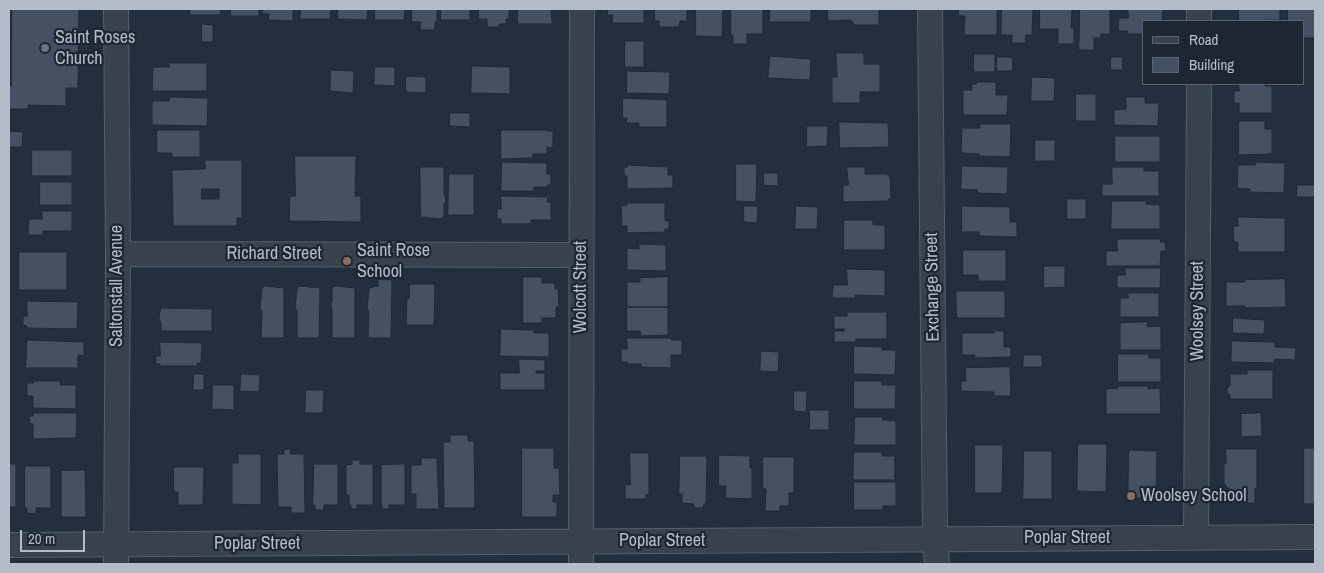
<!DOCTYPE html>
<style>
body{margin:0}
#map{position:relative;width:1324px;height:573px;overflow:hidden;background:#242f3e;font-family:"Archivo Narrow",sans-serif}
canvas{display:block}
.frame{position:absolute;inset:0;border:10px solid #b4bcc9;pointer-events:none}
.legend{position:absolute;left:1142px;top:20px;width:162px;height:65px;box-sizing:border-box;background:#1d2633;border:1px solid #59626f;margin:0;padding:6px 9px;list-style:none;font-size:15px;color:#b4bcc9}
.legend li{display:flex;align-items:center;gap:10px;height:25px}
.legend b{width:25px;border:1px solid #59626f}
.scale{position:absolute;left:20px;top:530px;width:65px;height:22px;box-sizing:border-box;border:2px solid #b4bcc9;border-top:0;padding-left:6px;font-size:15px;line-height:18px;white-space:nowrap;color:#b4bcc9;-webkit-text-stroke:4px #1d2633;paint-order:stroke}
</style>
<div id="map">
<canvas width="1324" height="573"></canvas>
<div class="frame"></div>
<ul class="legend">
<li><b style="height:6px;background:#38414e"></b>Road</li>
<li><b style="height:14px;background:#455162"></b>Building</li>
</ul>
<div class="scale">20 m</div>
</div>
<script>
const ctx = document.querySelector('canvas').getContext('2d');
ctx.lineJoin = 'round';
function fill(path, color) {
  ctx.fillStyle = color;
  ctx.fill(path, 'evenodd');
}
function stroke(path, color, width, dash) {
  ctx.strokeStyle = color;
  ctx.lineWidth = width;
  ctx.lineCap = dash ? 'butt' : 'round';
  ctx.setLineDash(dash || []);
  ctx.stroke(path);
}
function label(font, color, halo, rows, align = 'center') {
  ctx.font = font + ' "Archivo Narrow",sans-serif';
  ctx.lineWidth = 4.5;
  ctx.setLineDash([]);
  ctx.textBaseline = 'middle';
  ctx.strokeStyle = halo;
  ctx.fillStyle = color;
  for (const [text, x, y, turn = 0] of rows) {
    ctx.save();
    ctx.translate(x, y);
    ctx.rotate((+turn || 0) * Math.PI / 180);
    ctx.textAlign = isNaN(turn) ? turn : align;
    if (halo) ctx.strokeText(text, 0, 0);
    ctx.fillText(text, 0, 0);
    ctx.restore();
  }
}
const building = new Path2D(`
 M12,9H79L78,88H66V106L28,105V109H9V86H11Z
 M190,9H221L220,15H190Z
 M231,9H259V16H231Z
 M263,9H293V21L268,20L269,14H263Z
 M301,9H331L330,19H300Z
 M338,9H368L367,20L338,19Z
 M375,9H405L404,20H375Z
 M412,9H437V22H435V30H420L421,22H412Z
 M441,9H470V20H441Z
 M479,9H509V19H506V24H499V27H487V19H479Z
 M518,9H551L552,24H518Z
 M608,9H644V23H612L613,15H608Z
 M655,9H687V21H680L679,27H659V21H655Z
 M696,9H723L722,37L696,36Z
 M731,9H763V34H747V44H733V35H731Z
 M770,9H811V22H770Z
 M828,9H879V25H855L851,20L828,21Z
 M959,9H997V35H964L965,16H959Z
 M1002,9H1033L1032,35H1026L1025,43H1012V35H1001Z
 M1040,9H1072L1071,28H1074V44H1058V29H1040Z
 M1080,9H1110V34H1101V38H1094V50H1079Z
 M1128,9H1163L1162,21H1143V34H1127L1128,31H1118L1119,18H1128Z
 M1239,9H1280V20L1239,21Z
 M1288,9H1315V38H1303V21H1288Z
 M202,24L213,25V42H202Z
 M625,41H644V67H625Z
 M836,53H864V64H880V92H860V103H832V77H837Z
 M974,54H995V72H974Z
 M770,56L811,59L810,80L768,78Z
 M997,57H1012L1013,71H997Z
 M1111,57H1123L1122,70H1111Z
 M169,63H207V91H152L153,67H169Z
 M472,66L510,67V94L471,93Z
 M375,67H395V86L374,85Z
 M331,70L354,71L353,93L330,91Z
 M627,71L670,72L669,94L627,93Z
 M406,76L426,77V93L406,92Z
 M1032,77L1055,78L1054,101H1031Z
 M977,82H996V95H1008L1007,115H963V90H972V84H976Z
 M1239,84H1265V86H1272V113H1239V103H1234V91H1239Z
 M1076,94H1096V121H1076Z
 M170,97L208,98L207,126L152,125V101H169Z
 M1126,97H1145V103H1159L1158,126L1114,125V110L1126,109Z
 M623,98L667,100V127H639V123H626L627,118H623Z
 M450,113H470V127L450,126Z
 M1239,121H1265V129H1272V154L1239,155Z
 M839,122L888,123L889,147L840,148Z
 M980,124H1011L1010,157L979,156V154L961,153L962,128H980Z
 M807,126H828L827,146L807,147Z
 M157,130H200V157H172V153H157Z
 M501,130H547V131H553V148L547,147V154H533V158L501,159Z
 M9,131L23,132L22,147H9Z
 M1115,136H1160V162H1115Z
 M1035,140H1055V161H1035Z
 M32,150H72V176H32Z
 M295,156H356L355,196H361V222L289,221L290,196H295Z
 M205,160H242V218H237V226H173L172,170L205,169ZM202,189H219V199H202Z
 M502,162L547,163V174H551V185H547V187H534V191H501Z
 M1255,162L1285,163L1284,193L1250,192V189L1237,188L1238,165H1255Z
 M736,164H757L756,202L736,201Z
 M627,165L668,167V175H673V188L627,189V176H624V167H627Z
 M962,166L1008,167L1007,194L977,193L978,190L961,189Z
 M420,167H444V193L446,201L444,204V217L440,219L421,217Z
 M847,167H865V174H888V176H890L891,199H888V201L843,202V185H848Z
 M1112,167H1144V171H1159V196H1102V184H1112Z
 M764,173H778V186L764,185Z
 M449,174H474V215H448Z
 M40,182H72V205H40Z
 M1297,185H1315V197H1297Z
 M501,196L548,197L547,202H551V220H531V224H501V219H497V209H501Z
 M1067,199H1086V219H1067Z
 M1112,201H1146V204L1160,205V229H1111Z
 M627,203H665V221H669V229H665V232L627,233V226H622L621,206L627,205Z
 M744,206H758L757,223L744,222Z
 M796,206L818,207L817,229H795Z
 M962,206L1010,207V222H1017V237L979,236V232H962Z
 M42,211H72V231H43V235H28L29,219H42Z
 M1238,217L1285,218V252H1238V242H1234L1233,226H1238Z
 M844,220H873V225H885V250H844Z
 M1117,239H1161L1160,242H1165L1166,251H1161L1160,266H1106V251H1117Z
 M639,244L666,245V271L627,270V248L639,249Z
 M963,250H1006V281H978V275H963Z
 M19,252H67V290H19Z
 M1044,266H1065V287L1044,288Z
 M1125,268H1161L1160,288H1117V275H1125Z
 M847,269L885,270V296L855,295L856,298H832L833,285H847Z
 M523,277H542V283H555V289H558L559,307H556V318H542V323H523Z
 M668,277V307H627V282H640V278Z
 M378,279L392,280L391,338H368L369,312L367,309L369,288L378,286Z
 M1285,279L1286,307L1245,308V306H1226V282H1245V280Z
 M410,284H435L434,325H406L407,298H409Z
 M265,286L284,288V338H261L262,311L260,309L262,288Z
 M300,286L320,288L319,338H297V311L295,308L297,288Z
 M336,286L355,288V338H332V312L331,303L332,301V288Z
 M956,291H1005V318H957Z
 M1128,293H1159V317H1120V298H1128Z
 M27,301L78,302L77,329L27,328V326L23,325V316H27Z
 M627,307H668V335L641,336L640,331H627Z
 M161,308L212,309V331H161V322L159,319Z
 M847,312H887V339H856V342H834V331H844L845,329H834V316H847Z
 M1233,318L1265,320L1264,334L1233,333Z
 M1148,322L1147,327L1161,326V350H1120V323Z
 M501,329L534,330V333H549V357L500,356Z
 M993,331H1004V347H1011V357L975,358V355H962V333H994Z
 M627,338H671V340H682V355H671V368L641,367V364H627V362H621V349H627Z
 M27,340L84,342V356L78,355V368H26Z
 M1232,341L1275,342V347L1296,348L1295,360L1275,359L1274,363L1231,362Z
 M160,342L202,343L201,363H197V366H160V364H156V356H160Z
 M854,346L882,347V350H896L895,375L854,374Z
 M761,351L779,352L778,372L760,371Z
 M1118,354H1149V358H1161V382H1118Z
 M1024,355H1042V367H1023Z
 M519,359L545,360V371H536V373H545V390H500V373H519Z
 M1010,367L1011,396H994V392L961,391V381H966L965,368Z
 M1247,370H1273V399H1230V395L1227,393V388L1230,386V374H1247Z
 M194,374H204V390H193Z
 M241,374L260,375L259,392L240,391Z
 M33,381H60V385H76V409L33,408V396H27V383H33Z
 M854,381H882V385H896L895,409H854Z
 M213,385H234V410L212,409Z
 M1118,386H1148V389L1160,388L1161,414H1106V389L1118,388Z
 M306,390H324L323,413H305Z
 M794,391H807L806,412L794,411Z
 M810,410H829V430H810Z
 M33,413H77L76,438L33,439V424H30L29,416H33Z
 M1261,413L1262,436L1241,437V414Z
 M855,417H883L882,420L896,421V445H854Z
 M450,435H468V441H474L475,508H444L443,442H450Z
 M1078,444H1107L1106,492L1077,491Z
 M975,445H1003L1002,493H975Z
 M522,448H554V468H559L560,495H553V502H557V517H522Z
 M1304,448H1315V504H1304Z
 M291,449L290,454H304L305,513H291V507H278L277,454H284V450Z
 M1226,449H1257V488H1255V503H1229V488H1226V485H1224V464L1226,463Z
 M1129,450L1157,451L1156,498H1128Z
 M1024,451H1052V499H1023Z
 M854,452H882V456H895V480H853Z
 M630,453H649V495L646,494V499H625V484L630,485Z
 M238,454H261V505L232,504V463H238Z
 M719,455L750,456V468H752V499L725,498L726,486H719Z
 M680,456H707L706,504H704L703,508H694V504L682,503V494H679Z
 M763,457H794V493H789V506H780V511H765L766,489H763Z
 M421,458H437L439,509H416V494H411V465H421Z
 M352,460H360V464H373V505H357V509H351V505H349V495H346V465L352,464Z
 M9,464H16V507H9Z
 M314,464H338V505H324V510H315V505H313Z
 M405,464V505H389V509H382V505H381V465Z
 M25,466H51V508H36V514L27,513V508H25Z
 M174,467H204L203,505H178V492H174Z
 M85,470L86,517H61V471Z
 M854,482H896V506H883V510H854Z`);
fill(building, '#455162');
stroke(building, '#1f2835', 1);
const minor = new Path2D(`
 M930,9L935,539L937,564
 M1199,21V9
 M118,254L581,255
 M1196,537L1199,84
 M9,545L1315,537
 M116,564L118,254L116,9
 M581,564L582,9`);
stroke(minor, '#565f6c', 26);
stroke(minor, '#38414e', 24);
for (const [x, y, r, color] of [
 [45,48,5,"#6b7280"],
 [347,261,5,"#8d6e63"],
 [1131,496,5,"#8d6e63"]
]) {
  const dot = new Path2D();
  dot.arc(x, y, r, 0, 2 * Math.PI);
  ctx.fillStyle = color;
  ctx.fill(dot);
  stroke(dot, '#1d2633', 2);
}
label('18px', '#b4bcc9', '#1d2633', [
 ["Saint Roses",55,38],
 ["Church",55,59],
 ["Saint Rose",357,251],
 ["School",357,272],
 ["Woolsey School",1141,496]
], 'left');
label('18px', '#b4bcc9', '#1d2633', [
 ["Richard Street",274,254],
 ["Saltonstall Avenue",117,286,-90],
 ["Wolcott Street",581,287,-90],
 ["Exchange Street",933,287,-91],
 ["Woolsey Street",1198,311,-90],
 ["Poplar Street",1067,538],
 ["Poplar Street",662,541],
 ["Poplar Street",257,544]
]);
</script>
